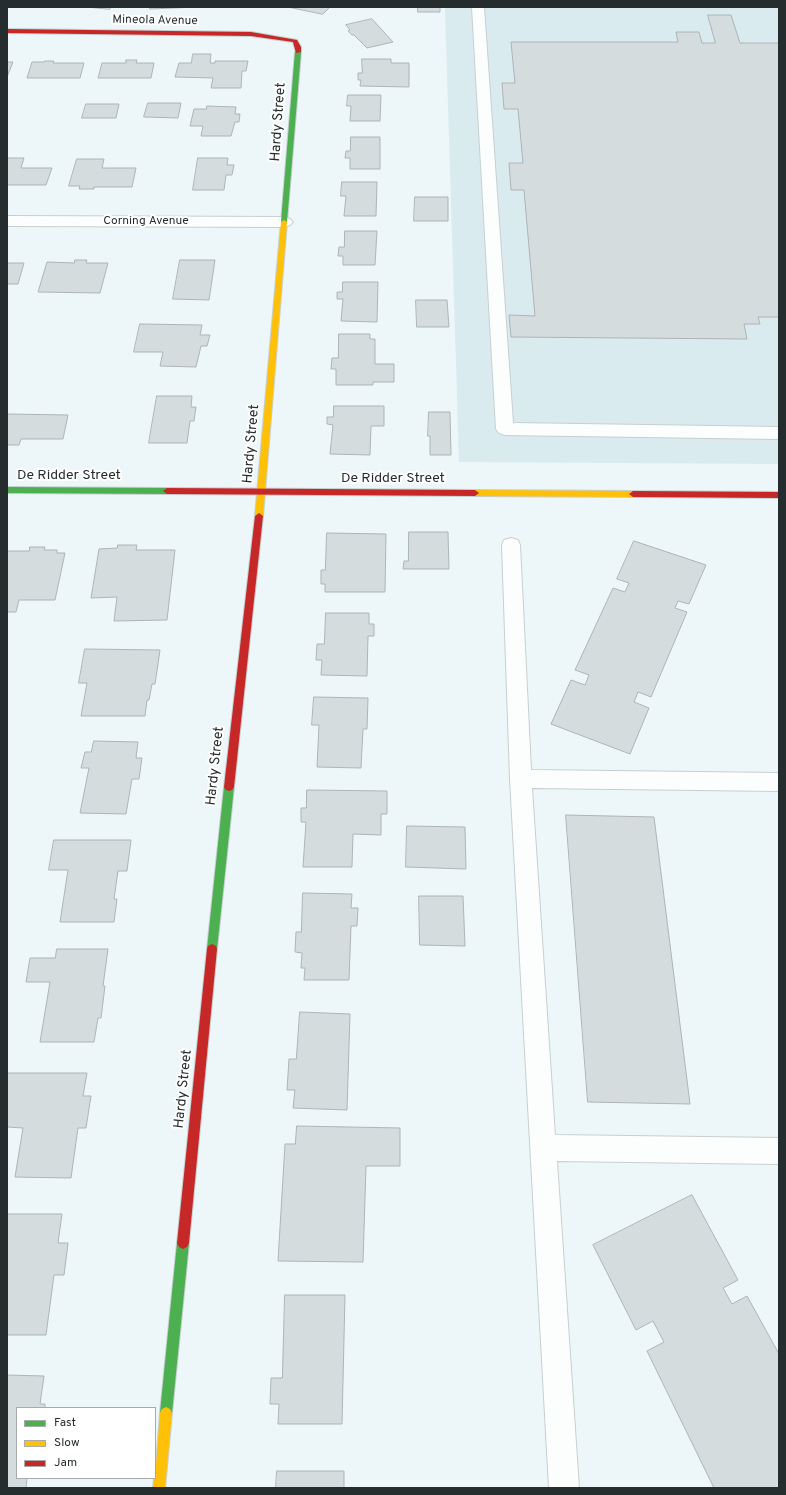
<!DOCTYPE html>
<style>
body{margin:0}
#map{position:relative;width:786px;height:1495px;overflow:hidden;background:#edf6f8;font-family:Overpass,sans-serif}
canvas{display:block}
.frame{position:absolute;inset:0;border:8px solid #262d2e;pointer-events:none}
.legend{position:absolute;left:16px;top:1407px;width:140px;height:72px;box-sizing:border-box;background:#fff;border:1px solid #a8abab;margin:0;padding:5px 7px;list-style:none;font-size:12px;color:#262d2e}
.legend li{display:flex;align-items:center;gap:8px;height:20px}
.legend b{width:20px;border:1px solid #a8abab}
</style>
<div id="map">
<canvas width="786" height="1495"></canvas>
<div class="frame"></div>
<ul class="legend">
<li><b style="height:5px;background:#4caf50"></b>Fast</li>
<li><b style="height:5px;background:#ffc107"></b>Slow</li>
<li><b style="height:5px;background:#c62828"></b>Jam</li>
</ul>
</div>
<script>
const ctx = document.querySelector('canvas').getContext('2d');
ctx.lineJoin = 'round';
function fill(path, color) {
  ctx.fillStyle = color;
  ctx.fill(path, 'evenodd');
}
function stroke(path, color, width, dash) {
  ctx.strokeStyle = color;
  ctx.lineWidth = width;
  ctx.lineCap = dash ? 'butt' : 'round';
  ctx.setLineDash(dash || []);
  ctx.stroke(path);
}
function label(font, color, halo, rows, align = 'center') {
  ctx.font = font + ' Overpass,sans-serif';
  ctx.lineWidth = 4;
  ctx.setLineDash([]);
  ctx.textBaseline = 'middle';
  ctx.strokeStyle = halo;
  ctx.fillStyle = color;
  for (const [text, x, y, turn = 0] of rows) {
    ctx.save();
    ctx.translate(x, y);
    ctx.rotate((+turn || 0) * Math.PI / 180);
    ctx.textAlign = isNaN(turn) ? turn : align;
    if (halo) ctx.strokeText(text, 0, 0);
    ctx.fillText(text, 0, 0);
    ctx.restore();
  }
}
fill(new Path2D(`
 M445,7H779V464L459,462Z`), '#d9ebef');
const building = new Path2D(`
 M87,7H135H111L110,9Z
 M150,7H198L150,9Z
 M288,7H330L323,14Z
 M418,7H440V12H418Z
 M708,15H731L740,43H779V317H758L760,324H744L747,339L511,337L509,315L535,316L524,190H511L509,163H523L518,109H504L502,83H515L511,42H678L676,32H699L702,43H715Z
 M372,19L393,42L367,48L354,35H352L348,31L350,30L346,25Z
 M193,54H211L210,63H215V61H248L246,71H242L241,88H211L213,78L175,77L179,63H191Z
 M362,59H391V63H409V87L360,86L361,80H358V73H362Z
 M126,60H137L136,63H154L151,78H98L102,63H126Z
 M45,61H54L53,63H84L80,78H27L32,62H44Z
 M7,62H13L7,77Z
 M348,95H381L380,121H350L351,106H347Z
 M148,103H181L178,118L144,117Z
 M86,104H119L116,118H82Z
 M207,106L236,107L235,114H240L239,122H235L231,136H201L203,126H190L194,109H206Z
 M351,137H380V169H350V158H345L346,151H350Z
 M7,158H24L21,168H52L46,185H7Z
 M198,158H228L227,165H234L232,175H226L224,190H193Z
 M77,159H104L102,168H136L132,187H94V189H79L80,186H69Z
 M342,182H377L376,216H344L346,196H341Z
 M415,197H448V221H414Z
 M345,231H377L375,265H343V256H338L339,247H344Z
 M75,260H87L86,263H108L100,293L38,292L47,262L74,263Z
 M180,260H215L209,300L173,299Z
 M7,263H24L18,284H7Z
 M343,282H378L377,322L341,321L343,299H337V292H342Z
 M416,300H447L449,327H417Z
 M140,324L202,325L200,335H210L207,346H201L196,367L160,366L163,352H134Z
 M339,334H370V339H375V364H394V382H373V385H336V369H331L332,358H338Z
 M157,396H192L191,407H196L194,421H190L187,443H149Z
 M334,406H384V426H371L370,455L330,454L333,425L327,424V417H333Z
 M429,412H450L451,455H430V436H428Z
 M7,414L68,415L63,439H21L19,445H7Z
 M409,532H448L449,569H403L404,561H408Z
 M327,533L386,534L385,592H325V584H321V570H325Z
 M634,541L706,565L689,604L678,601L675,608L687,612L651,697L638,692L634,702L649,708L630,754L551,724L571,680L585,685L589,675L575,670L613,588L625,592L629,583L617,579Z
 M118,545H137L136,550H175L167,620L114,621L117,597L91,598L99,549L117,548Z
 M30,547H45L44,550H57V553H65L55,600H19L16,612H7V551H29Z
 M326,613H369V624H374V636H368L367,676L321,675L322,660H316L317,644H324Z
 M85,649L160,650L155,684H152L149,700H147L145,716H81L87,683H79Z
 M314,697L368,698L367,729H363L361,768L317,767L319,725H312Z
 M94,741L138,742L136,758H142L139,779H132L126,814L80,813L89,768H81L85,752H91Z
 M307,790L387,791V814H381V835L353,834L352,867H303L306,822H301V808H306Z
 M566,815L654,817L690,1104L588,1102Z
 M407,826L465,827L466,869L406,867Z
 M54,840H131L127,871H118L114,899H117L114,922H60L68,870H49Z
 M303,893L352,894L351,908H358L357,926H351L349,980H304L305,968H301L302,953L295,952L296,932H301Z
 M419,896H463L465,946L420,945Z
 M57,949H108L103,986H105L101,1018H98L94,1042H40L50,982H26L30,958H55Z
 M300,1012L350,1014L347,1110L293,1108L295,1090H287L289,1059H296Z
 M7,1073H87L83,1096H91L86,1128H78L71,1178L15,1177L23,1128L7,1127Z
 M297,1126L400,1128V1166H366L363,1262L278,1261L285,1144H295Z
 M692,1195L738,1280L723,1288L732,1304L747,1296L779,1354V1488H714L647,1351L664,1342L653,1321L636,1330L593,1245Z
 M7,1214H62L58,1243H68L64,1275H54L46,1335H7Z
 M285,1295H345L342,1424H278L279,1404H270L271,1378H282Z
 M7,1375L44,1376L40,1404H45V1408H17V1478H27L26,1488H7Z
 M277,1471H344V1488H276Z`);
fill(building, '#d5dcde');
stroke(building, '#aeb4b7', 1);
const lane = new Path2D(`
 M472,7H484L513,423L779,427V439L505,435L499,433L496,429Z
 M511,538L518,540L520,545L531,770L779,773V791L532,788L555,1135L779,1138V1164L557,1161L579,1488H549L510,779L502,545L504,540Z`);
const street = new Path2D(`
 M7,216L285,217L290,219L293,222L290,225L285,227L7,226Z`);
const fast = new Path2D(`
 M298,50L301,52L287,222L284,224L281,222L295,52Z
 M7,487L167,488L171,491L167,494L7,493Z
 M229,783L232,784L234,787L217,949L216,952L212,954L208,952L207,949L224,787L226,784Z
 M183,1237L187,1239L189,1243L172,1413L170,1417L166,1419L162,1417L160,1413L177,1243L179,1239Z`);
const slow = new Path2D(`
 M284,220L287,222L263,516L259,519L255,516L281,222Z
 M475,490L633,491L637,494L633,497L475,496L471,493Z
 M166,1407L170,1409L172,1413L165,1488H153L154,1478H155L160,1413L162,1409Z`);
const jam = new Path2D(`
 M7,29L251,32L297,40L301,47V52L296,53L293,42L251,36L7,33Z
 M167,488L475,490L479,493L475,496L167,494L163,491Z
 M633,491L779,492V498L633,497L629,494Z
 M259,513L263,516L234,787L232,790L229,791L226,790L224,787L255,516Z
 M212,944L216,946L217,949L189,1243L187,1247L183,1249L179,1247L177,1243L207,949L208,946Z`);
stroke(lane, '#c8cfd0', 2);
stroke(street, '#c8cfd0', 2);
stroke(fast, '#c8cfd0', 2);
stroke(slow, '#c8cfd0', 2);
stroke(jam, '#c8cfd0', 2);
fill(lane, '#fcfefe');
fill(street, '#fcfefe');
fill(fast, '#4caf50');
fill(slow, '#ffc107');
fill(jam, '#c62828');
label('12px', '#262d2e', '#fff', [
 ["Mineola Avenue",155,21,1],
 ["Corning Avenue",146,222]
]);
label('14px', '#262d2e', '#fff', [
 ["Hardy Street",279,122,-86],
 ["Hardy Street",252,444,-85],
 ["De Ridder Street",69,476],
 ["De Ridder Street",393,479],
 ["Hardy Street",216,766,-84],
 ["Hardy Street",184,1089,-84]
]);
</script>
